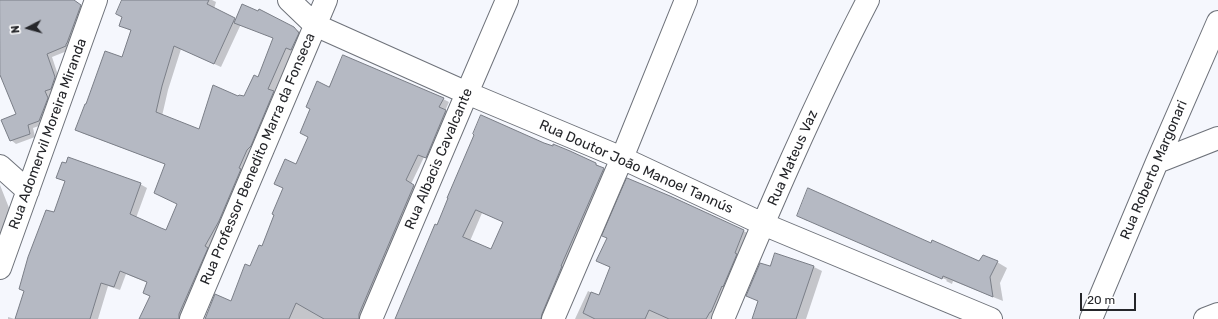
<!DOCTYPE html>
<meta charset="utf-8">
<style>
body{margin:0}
#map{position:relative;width:1218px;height:319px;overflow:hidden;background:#f5f7fd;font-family:Rubik,sans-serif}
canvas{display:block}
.north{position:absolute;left:8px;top:8px;width:40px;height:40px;-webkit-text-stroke:3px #fff;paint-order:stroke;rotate:264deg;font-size:11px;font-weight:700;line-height:16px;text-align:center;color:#25262a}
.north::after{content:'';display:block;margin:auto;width:14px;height:18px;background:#25262a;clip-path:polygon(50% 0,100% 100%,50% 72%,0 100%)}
.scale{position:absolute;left:1080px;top:293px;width:56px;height:18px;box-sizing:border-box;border:2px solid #25262a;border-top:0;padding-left:5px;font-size:12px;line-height:14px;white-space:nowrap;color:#25262a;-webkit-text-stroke:3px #fff;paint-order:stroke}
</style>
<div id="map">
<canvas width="1218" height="319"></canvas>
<div class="north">N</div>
<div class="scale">20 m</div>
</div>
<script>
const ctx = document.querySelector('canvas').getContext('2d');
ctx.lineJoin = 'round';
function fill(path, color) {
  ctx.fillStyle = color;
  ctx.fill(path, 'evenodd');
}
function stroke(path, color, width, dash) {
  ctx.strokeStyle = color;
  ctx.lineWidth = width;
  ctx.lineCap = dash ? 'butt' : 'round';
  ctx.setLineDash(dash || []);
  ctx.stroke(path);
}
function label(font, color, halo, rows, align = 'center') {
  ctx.font = font + ' Rubik,sans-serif';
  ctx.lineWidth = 3;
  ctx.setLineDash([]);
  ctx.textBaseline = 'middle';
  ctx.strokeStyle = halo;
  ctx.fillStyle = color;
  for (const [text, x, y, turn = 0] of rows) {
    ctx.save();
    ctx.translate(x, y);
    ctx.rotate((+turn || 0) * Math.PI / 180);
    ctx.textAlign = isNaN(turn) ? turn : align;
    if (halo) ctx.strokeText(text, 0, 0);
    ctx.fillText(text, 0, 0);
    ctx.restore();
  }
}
fill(new Path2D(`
 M0,0H73L86,9L72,49L52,57L60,81L45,124L33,128L35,137L16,144L11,140L17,115L2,77L0,76Z
 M123,0H212L216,2L214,9L236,20L293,28L301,32L298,53L292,51L274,93L280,96L186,319H140L151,296L145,293L148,283L126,274L120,290L108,286L98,319H16L25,291L20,289L54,214L66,182L57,178L140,184L147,188L136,218L166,231L178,204L155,193L165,164L82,133L76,129L123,58L131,31L121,26L123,17ZM241,24L278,39L259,78L245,98L239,97L199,131L162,116L168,90L181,49L221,67Z
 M330,88L443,99L449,102L445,111L452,115L432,161L424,157L411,184L420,189L365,319H229L231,302L262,247L284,188L276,184L297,165Z
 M476,135L543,144L596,164L610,173L548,319H396L424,252L450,198ZM482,213L504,222L492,250L470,241Z
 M0,185L13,218L0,237Z
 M670,197L750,234L714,319H575L588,291L600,297L611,268L598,261Z
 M798,215L931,244L980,263L997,262L1007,268L1000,283L1003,301L953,281L952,284L946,281L947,280L807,219V221Z
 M776,254L814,267L822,271L806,319H753L759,302L747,295L771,268Z
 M8,317L15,319H8Z`), '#0003');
const building = new Path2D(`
 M0,0H74L81,5L67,43L66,44V46L47,54L55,77L51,89L45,91L48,98L39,121L28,125L30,134L10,141L1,120L16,114L0,75Z
 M122,0H209L207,4L235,18L214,64L174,46L162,86L156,112L199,129L213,85L238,96L239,95L244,96L254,75L258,77L273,38L234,23L242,4L258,11L259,9L294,27L299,33L291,50L286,48L268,89L274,91L251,146L247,150L239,168L241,169L219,221L205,246L208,248L179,314V319H139L150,296L143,293L147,282L120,271L114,287L101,283L90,319H15L24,291L19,289L28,257L46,210L54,212L65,181L56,178L62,162L66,163L68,157L141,183L130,214L161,228L166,230L177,204L154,193L165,164L75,130L85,104H86L105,51L122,57L131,30L119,26L122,17L116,14Z
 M343,55L444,98L439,107L446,110L426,158L418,155L406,180L414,185L359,314V319H324L296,303L289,319H205L215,294L231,301L245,264L250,266L259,245L262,246L274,215L272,214L283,188L274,184L285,159L296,164L308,137L300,133L310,109L306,107L317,81L329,87Z
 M481,115L544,143L553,146V144L570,151L596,163V165L604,168L561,266H562L542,314L541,319H395L435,224L437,225L448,198H447L474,135L473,134ZM476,210L503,222L491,249L463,237Z
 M627,178L670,196L744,230L735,253L737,254L723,287L722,286L711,312H710L706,319H669L649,310L645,319H595L583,313L591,292L599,295L610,267L596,261L607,238L602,236Z
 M808,188L931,243L932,240L979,261L983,255L998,261L990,277L993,297L943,276L942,279L797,216Z
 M775,253L814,266L796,319H752L758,301L746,296L760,263L770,266Z`);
fill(building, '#b5b9c3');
stroke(building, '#7a7e87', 1);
const minor = new Path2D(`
 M289,0L315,25L467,93L622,158L763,224L991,319
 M1157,162L1218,138
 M0,166L28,191
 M0,268L96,0
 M191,319L326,0
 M371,319L467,93L507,0
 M553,319L622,158L686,0
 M723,319C768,211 814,104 868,0
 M1091,319L1157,162L1218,22
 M1205,319L1218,314`);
stroke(minor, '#6e727a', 24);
stroke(minor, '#fff', 22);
label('14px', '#25262a', '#fff', [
 ["Rua Adomervil Moreira Miranda",48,134,-70],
 ["Rua Mateus Vaz",793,158,-66],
 ["Rua Professor Benedito Marra da Fonseca",258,159,-67],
 ["Rua Albacis Cavalcante",439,159,-67],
 ["Rua Doutor João Manoel Tannús",636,167,24],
 ["Rua Roberto Margonari",1154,170,-67]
]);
</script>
